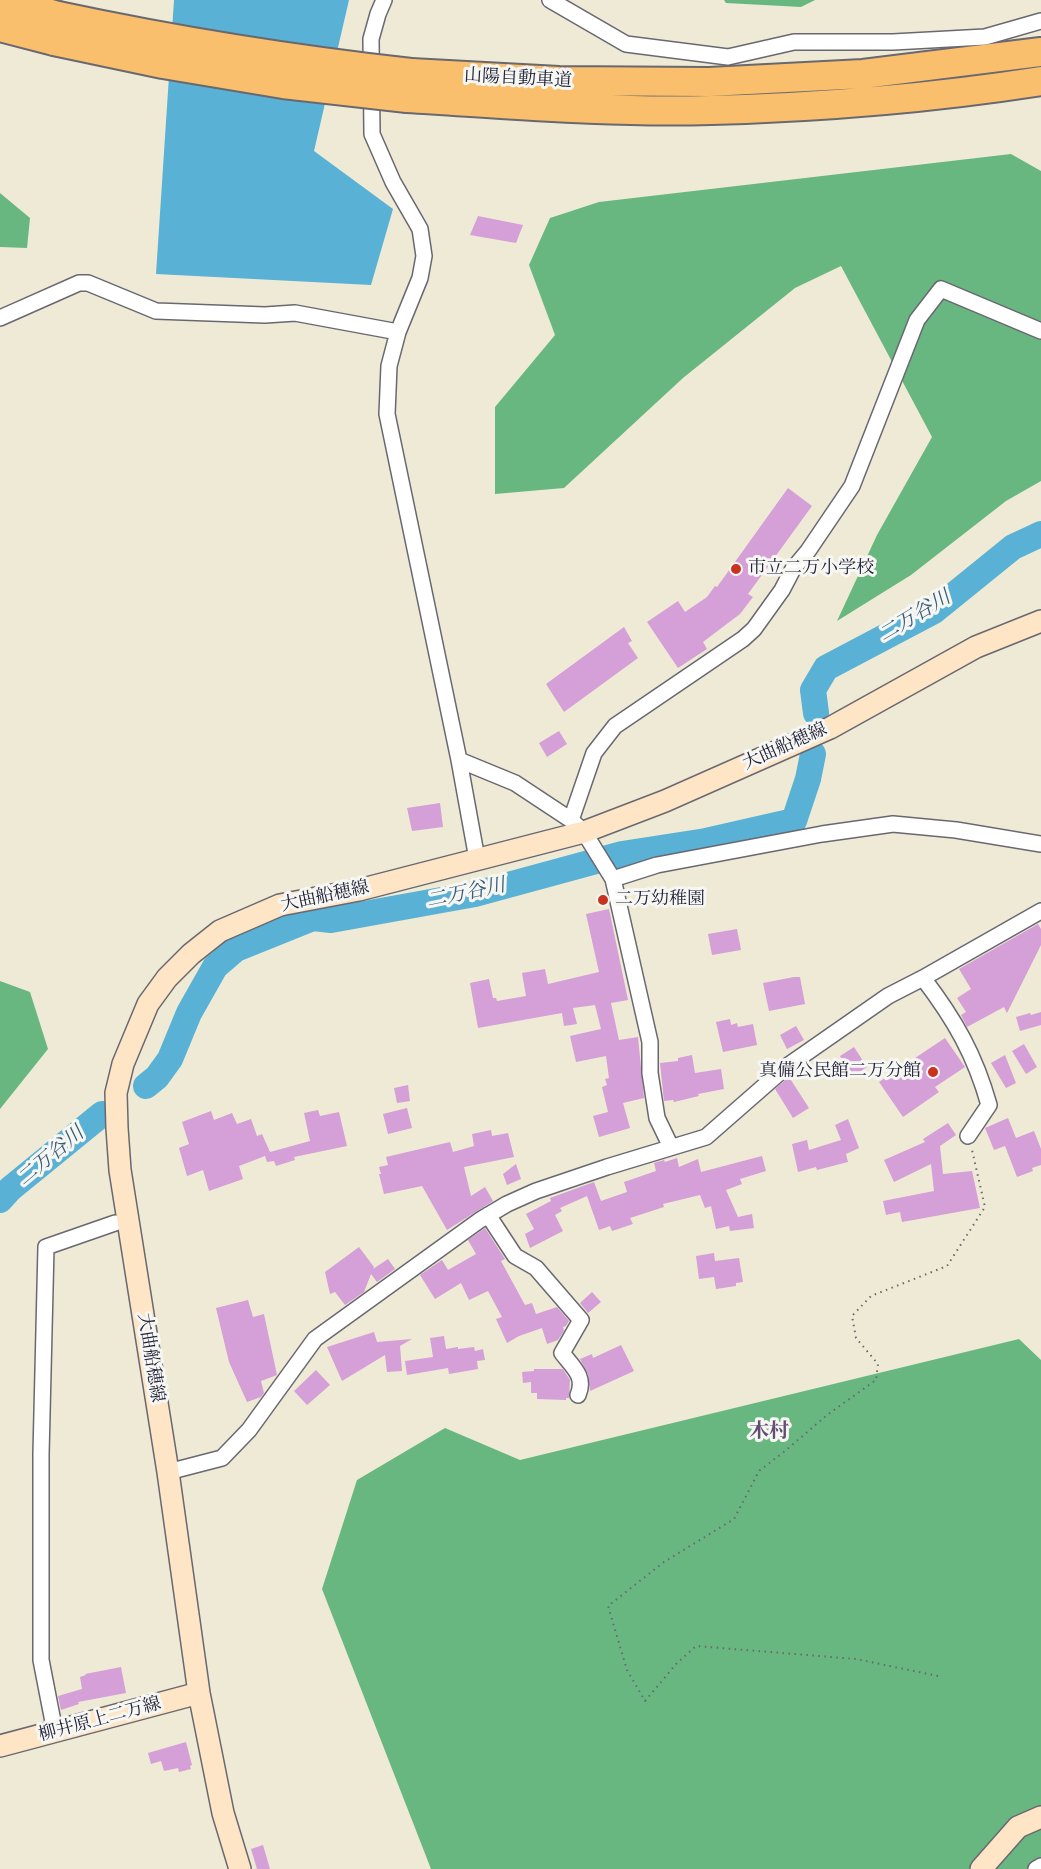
<!DOCTYPE html>
<meta charset="utf-8">
<style>
body{margin:0}
canvas{display:block;background:#eeead5}
</style>
<canvas width="1041" height="1869"></canvas>
<script>
const ctx = document.querySelector('canvas').getContext('2d');
ctx.lineJoin = 'round';
function fill(path, color) {
  ctx.fillStyle = color;
  ctx.fill(path, 'evenodd');
}
function stroke(path, color, width, dash) {
  ctx.strokeStyle = color;
  ctx.lineWidth = width;
  ctx.lineCap = dash ? 'butt' : 'round';
  ctx.setLineDash(dash || []);
  ctx.stroke(path);
}
function label(font, color, halo, rows, align = 'center') {
  ctx.font = font + ' "Libre Bodoni","Noto Serif JP",serif';
  ctx.lineWidth = 6;
  ctx.setLineDash([]);
  ctx.textBaseline = 'middle';
  ctx.strokeStyle = halo;
  ctx.fillStyle = color;
  for (const [text, x, y, turn = 0] of rows) {
    ctx.save();
    ctx.translate(x, y);
    ctx.rotate((+turn || 0) * Math.PI / 180);
    ctx.textAlign = isNaN(turn) ? turn : align;
    if (halo) ctx.strokeText(text, 0, 0);
    ctx.fillText(text, 0, 0);
    ctx.restore();
  }
}
fill(new Path2D(`
 M724,0H815L801,7L726,3Z
 M1011,154L1041,171V481L1006,501L911,575L837,621L877,535L932,437L841,266L795,288L683,378L564,488L495,494V407L555,335L529,265L550,218L599,202Z
 M0,193L30,218L27,248L0,247Z
 M0,981L30,992L48,1049L0,1109Z
 M1019,1339L1041,1360V1869H431L322,1589L357,1480L445,1428L520,1460Z`), '#69b780');
fill(new Path2D(`
 M174,0H349L314,151L393,209L371,285L156,274Z`), '#59b1d6');
stroke(new Path2D(`
 M816,713L813,690L826,668L934,611L1013,547L1041,534
 M146,1086L157,1077L170,1059L189,1013L215,967L236,949L313,918L331,920L475,894L622,854L706,841L794,821L808,779L813,754
 M0,1200L10,1189L102,1114`), '#59b1d6', 26);
fill(new Path2D(`
 M478,216L523,225L516,243L470,235Z
 M788,488L812,506L748,594L753,597L740,614L703,642L707,649L678,668L647,622L678,601L685,612L707,597L715,586L717,587Z
 M624,627L632,641L628,643L638,658L564,712L546,684Z
 M559,731L567,744L547,757L539,743Z
 M440,803L443,827L412,831L407,808Z
 M609,909L628,1000L611,1003L619,1040L638,1037L644,1098L623,1103L630,1128L599,1137L593,1116L608,1112L602,1087L607,1085L605,1079L609,1078L606,1056L576,1062L570,1036L601,1029L595,1005L573,1008L577,1024L564,1026L562,1013L478,1028L470,983L489,979L493,998H496L497,1001L526,996L522,973L545,969L548,984L599,972L586,914Z
 M1038,924L1041,929V945L1007,1013L1004,1007L967,1027L961,1015L966,1012L957,998L971,989L959,969Z
 M737,929L741,950L712,955L708,934Z
 M794,977H800L805,1004L769,1011L763,983Z
 M1041,1012V1025L1020,1031L1016,1017L1030,1013L1031,1015Z
 M730,1019L731,1025L737,1023L738,1027L753,1024L757,1045L723,1052L716,1022Z
 M796,1026L804,1040L787,1049L780,1035Z
 M945,1038L965,1067L935,1087L939,1092L903,1117L879,1082Z
 M1024,1044L1037,1067L1026,1074L1012,1051Z
 M854,1047L867,1067L852,1077L840,1056Z
 M692,1055L695,1073L721,1069L724,1089L698,1094L699,1096L674,1102L673,1100L664,1101L660,1063L678,1061V1058Z
 M1005,1055L1016,1083L1006,1088L991,1063Z
 M789,1077L809,1108L793,1118L775,1089Z
 M408,1085L410,1101L397,1103L394,1088Z
 M407,1108L412,1128L388,1134L383,1114Z
 M318,1110L320,1116L339,1112L347,1146L294,1157L295,1160L276,1166L274,1161L267,1162L265,1156L239,1166L243,1179L209,1191L203,1170L187,1176L179,1148L189,1144L182,1122L211,1111L214,1120L232,1113L237,1124L251,1119L257,1136L262,1134L270,1152L310,1141L304,1113Z
 M1008,1118L1016,1138L1034,1131L1041,1149V1165L1032,1168L1033,1171L1017,1177L1005,1146L994,1150L985,1128Z
 M848,1119L859,1148L846,1154L848,1162L817,1170L816,1167L798,1172L792,1144L807,1140L809,1150L841,1140L835,1125Z
 M948,1123L956,1135L940,1146L943,1174L972,1171L980,1208L902,1222L900,1212L886,1215L883,1201L934,1191L931,1164L894,1182L884,1160L925,1142L923,1139Z
 M491,1130L492,1136L508,1133L514,1157L464,1167L471,1196L485,1187L493,1201L447,1230L422,1186L384,1194L379,1174H381L379,1167L388,1165L386,1157L450,1142L453,1152L474,1146L472,1134Z
 M762,1156L766,1171L740,1179L742,1184L726,1190L738,1217L752,1214L754,1228L730,1231L729,1226L716,1229L711,1206L705,1208L700,1195L663,1204L664,1207L630,1218L633,1224L612,1231L610,1226L599,1230L587,1196L560,1208L562,1211L555,1215L563,1231L530,1248L525,1234L534,1229L526,1214L551,1201L550,1198L594,1182L601,1201L627,1192L624,1182L656,1171L654,1163L664,1160L665,1162L677,1158L679,1167L698,1159L701,1172Z
 M516,1164L521,1179L507,1185L503,1174Z
 M485,1228L505,1259L501,1261L525,1305L532,1303L536,1314L557,1307L569,1321L566,1326L563,1327L564,1331L558,1340L547,1344L542,1328L519,1336L507,1343L496,1319L502,1317L488,1291L469,1300L461,1283L435,1299L420,1275L442,1260L448,1270L476,1254L468,1240Z
 M359,1247L374,1267L373,1269L388,1259L395,1269L377,1282L371,1274L364,1292L345,1305L335,1292L330,1294L325,1272Z
 M714,1253L715,1261L739,1258L743,1282L736,1283V1286L716,1289L714,1277L699,1279L696,1256Z
 M592,1292L601,1302L588,1313L580,1303Z
 M248,1300L253,1317L264,1314L277,1375L261,1381L264,1393L261,1397L247,1402L229,1362L216,1308Z
 M374,1332L377,1342L412,1339L400,1346L402,1371L387,1372L385,1355L342,1381L327,1347Z
 M444,1336L446,1349L458,1347V1349L474,1347L475,1351L483,1349L485,1360L477,1361L478,1369L449,1374L448,1368L407,1375L405,1361L433,1357L430,1338Z
 M621,1345L634,1371L590,1391L588,1374L580,1359L592,1354L593,1358Z
 M534,1369H563L570,1380L569,1398H566V1400L537,1399V1393H531V1382L523,1383L522,1372L534,1371Z
 M316,1370L330,1385L307,1405L294,1391Z
 M121,1667L126,1693L78,1702L79,1704L61,1710L58,1696L82,1689L80,1677L86,1675L85,1674Z
 M186,1742L192,1765L190,1766L191,1769L179,1772L178,1768L164,1771L161,1761L151,1764L148,1753Z
 M263,1845L270,1869H257L251,1849Z`), '#d59fd8');
const street = new Path2D(`
 M384,0L378,14L371,39L372,134L393,182L420,229L424,256L420,278L398,332L389,366L387,414L459,760L477,859
 M550,0L626,44L728,57L794,42H893L985,37L1041,21
 M0,318L79,283H88L156,311L265,315L295,313L398,332
 M459,760L515,783L571,820L584,832L613,879L650,1042V1073L657,1118L671,1147
 M571,820L594,753L615,726L743,639L754,629L782,590L793,569L808,551L852,486L917,320L941,289L1041,331
 M613,879L657,865L822,834L893,824L956,830L1041,844
 M923,978C955,1020 975,1055 989,1105L968,1136
 M488,1215L515,1256L536,1268L581,1320L562,1353C573,1367 586,1377 578,1395
 M168,1472L222,1458L249,1430L315,1339L480,1220L507,1204L536,1191L607,1167L706,1137L786,1067L888,996L923,978L1041,911
 M55,1732L41,1660V1454L46,1247L115,1223
 M1036,1869L1041,1866`);
const secondary = new Path2D(`
 M0,1746L199,1693
 M240,1869L223,1813L199,1693L168,1472L120,1170L117,1128L116,1093L123,1064L148,1004L167,978L191,954L220,931L280,905L359,890L584,832L665,801L830,728L976,647L1041,621
 M981,1869L1018,1827L1041,1817`);
const highway = new Path2D(`
 M0,0L58,16
 M0,27L54,41
 M411,73L559,81L709,82L863,74L1041,52
 M407,98C508,104 610,113 711,110C821,107 932,98 1041,81`);
stroke(street, '#696871', 18);
stroke(secondary, '#696871', 24);
stroke(highway, '#696871', 32);
stroke(new Path2D(`
 M938,1676L856,1659L696,1646L677,1663L645,1701L627,1670L608,1606L664,1562L734,1519L759,1471L785,1451L827,1415L876,1380L878,1364L856,1338L852,1316L871,1296L947,1266L985,1207L972,1150`), '#696871', 2, [1.5, 4.5]);
stroke(street, '#fff', 15);
stroke(secondary, '#fde5c5', 21);
stroke(highway, '#f9bf6d', 28);
const highwayBridge = new Path2D(`
 M58,16C175,41 293,60 411,73
 M54,41L163,64L283,84L407,98`);
stroke(highwayBridge, '#696871', 32, []);
stroke(highwayBridge, '#f9bf6d', 28);
for (const [x, y, r, color] of [
 [736,569,6,"#c8321e"],
 [603,900,6,"#c8321e"],
 [933,1072,6,"#c8321e"]
]) {
  const dot = new Path2D();
  dot.arc(x, y, r, 0, 2 * Math.PI);
  ctx.fillStyle = color;
  ctx.fill(dot);
  stroke(dot, '#f6f6f2', 2);
}
label('18px', '#22223b', '#f6f6f2', [
 ["山陽自動車道",518,79,3],
 ["大曲船穂線",785,747,-24],
 ["大曲船穂線",325,897,-12],
 ["大曲船穂線",150,1358,81],
 ["柳井原上二万線",100,1720,-15]
]);
label('18px', '#22223b', '#f6f6f2', [
 ["市立二万小学校",748,569],
 ["二万幼稚園",615,900],
 ["真備公民館二万分館",921,1072,"right"]
], 'left');
label('italic 20px', '#385b79', '#f6f6f2', [
 ["二万谷川",915,617,-31],
 ["二万谷川",466,894,-12],
 ["二万谷川",51,1157,-40]
]);
label('bold 20px', '#614e72', '#f6f6f2', [
 ["木村",769,1432]
]);
</script>
